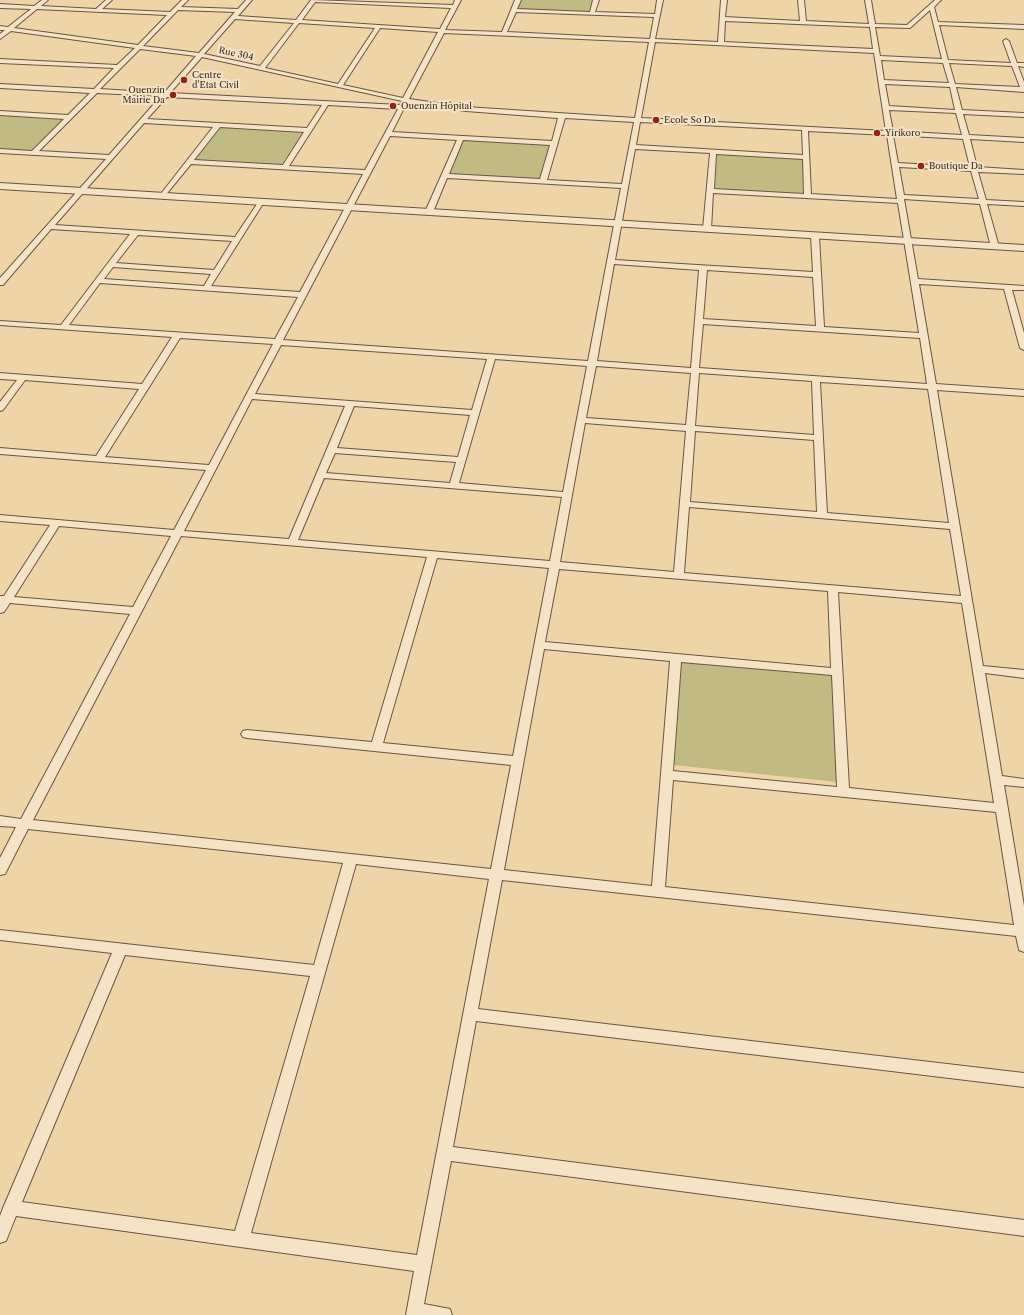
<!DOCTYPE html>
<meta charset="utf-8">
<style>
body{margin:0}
canvas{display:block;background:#efd4a7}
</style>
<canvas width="1024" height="1315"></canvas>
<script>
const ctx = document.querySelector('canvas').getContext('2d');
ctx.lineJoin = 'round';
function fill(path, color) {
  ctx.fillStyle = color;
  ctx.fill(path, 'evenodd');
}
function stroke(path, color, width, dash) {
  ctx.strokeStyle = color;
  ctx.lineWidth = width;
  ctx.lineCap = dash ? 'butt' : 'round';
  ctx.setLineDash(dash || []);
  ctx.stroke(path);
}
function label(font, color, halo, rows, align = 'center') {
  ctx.font = font + ' "Libre Caslon Text",serif';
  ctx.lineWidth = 4;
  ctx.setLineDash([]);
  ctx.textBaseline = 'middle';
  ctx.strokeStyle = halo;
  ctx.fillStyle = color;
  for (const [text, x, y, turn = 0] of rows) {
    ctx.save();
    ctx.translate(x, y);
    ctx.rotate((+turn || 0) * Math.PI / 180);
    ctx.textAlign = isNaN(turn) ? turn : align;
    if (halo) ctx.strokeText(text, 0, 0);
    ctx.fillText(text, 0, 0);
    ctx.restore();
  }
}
fill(new Path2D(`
 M521,0H593L589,12L517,9Z
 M0,114L67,118L33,151L0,149Z
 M221,126L304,131L282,165L194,160Z
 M464,139L551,144L540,179L449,174Z
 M716,153L806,158L807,194L712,189Z
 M682,660L833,675L837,782L673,765Z`), '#c0bb82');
const minor = new Path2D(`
 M42,0H48L41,6L96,9L106,0H112L102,9L170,12L182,0H188L181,7L238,9L246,0H252L238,16L296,20L311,0L453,5L455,0H461L445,30L502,32L515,0H521L517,9L590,12L593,0H599L595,12L655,14L657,0H663L655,39L718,42L721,0H727L725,17L800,21L798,0H804L806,21L869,24L865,0H871L875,24L907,25L935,0H941L934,7L938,22L1024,25V29L939,25L948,60L1011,63L1003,41L1006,39L1009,41L1017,63H1024V67L1018,66L1024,82V92L956,87L962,110L1024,113V117L963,114L969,135L1024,138V142L970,139L977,167L1024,170V174L978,172L986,200L1024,202V206L987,204L999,247L995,249L991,247L980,204L904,199L918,279L1024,286V290H1012L1024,333V350L1020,348L1004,289L919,284L936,384L1024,390V396L937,390L983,666L1024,670V678L985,673L1002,776L1024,779V787L1004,785L1024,906V952L1019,950L1016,936L502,880L478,1009L1024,1073V1087L476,1021L453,1147L1024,1220V1236L451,1161L424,1304L450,1309L452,1315H406L414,1271L16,1216L6,1241L0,1243V1216L3,1208L112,953L0,940V930L314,965L343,863L28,829L5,874L0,875V858L16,827L0,826V816L21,819L130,614L10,603L4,612L0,613V596H4L50,525L0,521V515L174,530L206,470L0,454V448L96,456L139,389L25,380L3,410L0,411V402L17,380L0,379V373L142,384L172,337L0,325V321L61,325L130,234L51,229L3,285H0V278L106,159L0,153V149L32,151L64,119L0,115V111L68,115L90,93L0,88V84L94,89L114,68L0,63V59L117,65L135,48L11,31L0,39V34L5,30H0V26L8,27L31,9L0,8V4L34,6ZM315,2L451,8L440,29L302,20ZM37,9L167,15L138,45L14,28ZM178,10L235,12L199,53L143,46ZM930,10L942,59L880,56L875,27L910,28ZM516,12L654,17L650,39L507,32ZM235,19L294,23L260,66L204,54ZM725,21L870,27L873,49L724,42ZM299,23L375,28L338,84L265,68ZM380,28L438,32L403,98L343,85ZM444,33L649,42L635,118L466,107L409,99ZM655,42L874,53L886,131L641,118ZM140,49L196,56L164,93L100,89ZM202,57L402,101L400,105L170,93ZM881,60L943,63L949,83L884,80ZM949,63L1012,66L1020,87L955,84ZM885,84L950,87L955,110L889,106ZM97,93L161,96L109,155L39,151ZM167,97L322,105L307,128L147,119ZM407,102L466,111L558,118L552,141L392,132ZM328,105L398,109L365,170L289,166ZM889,110L956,113L962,135L893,131ZM565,118L634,122L622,184L547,180ZM640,122L802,130L803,155L636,145ZM144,123L213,127L160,195L159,196L162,198L164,197L191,164L363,174L300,292L211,286L264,202L263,201H259L235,237L55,225ZM220,127L304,132L283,165L194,160ZM808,131L887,135L897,199L811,194ZM893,135L963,139L970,167L898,163ZM390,136L457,140L425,212L429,214L433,212L447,178L621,188L588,361L283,340ZM463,140L550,145L540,179L449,174ZM635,149L710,153L703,229L707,231L711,229L713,193L898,203L919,333L824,327L819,236L815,234L811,236L813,272L615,260ZM716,154L803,159L804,194L714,189ZM899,167L971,171L979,199L904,195ZM138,235L232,241L214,270L116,263ZM614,264L699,270L691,368L597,361ZM113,267L211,274L204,286L104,279ZM707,270L813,277L816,326L703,319ZM100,283L298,297L275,339L69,325ZM703,324L920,338L927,384L699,368ZM180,338L273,344L209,465L105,457ZM281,345L487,359L472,410L255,394ZM495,359L587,366L563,492L459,483ZM596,366L691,373L686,425L586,418ZM699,373L812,381L814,435L695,426ZM820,382L928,389L949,523L827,513ZM252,399L345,406L289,539L184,531ZM354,406L470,415L458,457L337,448ZM585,423L686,431L674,572L560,562ZM695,431L814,440L817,512L690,502ZM335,453L456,462L450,483L326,473ZM324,478L562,497L550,561L298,540ZM689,507L950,529L961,596L684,573ZM59,526L171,536L133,607L14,597ZM181,536L427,557L372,742L247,730L243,731L241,734L243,737L247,738L511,765L491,869L33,820ZM437,558L549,568L513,756L383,743ZM559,569L828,591L831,668L545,642ZM838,592L962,603L994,803L849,788ZM544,649L670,661L652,886L504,870ZM681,662L832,675L837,787L673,771ZM673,780L996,812L1014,925L665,887ZM356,864L489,879L417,1255L251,1233ZM125,955L310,976L235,1231L22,1202Z`);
const tertiary = new Path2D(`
 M0,183L1024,245V251L0,189Z`);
stroke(minor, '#685646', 2);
stroke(tertiary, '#685646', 2);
fill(minor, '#f5e3c6');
fill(tertiary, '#f5e3c6');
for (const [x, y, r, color] of [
 [184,80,4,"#8f2418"],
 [173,95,4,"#8f2418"],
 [393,106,4,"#8f2418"],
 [656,120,4,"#8f2418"],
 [877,133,4,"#8f2418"],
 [921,166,4,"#8f2418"]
]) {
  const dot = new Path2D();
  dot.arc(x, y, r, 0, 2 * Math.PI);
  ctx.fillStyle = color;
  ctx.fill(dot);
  stroke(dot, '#f5e3c6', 1.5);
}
label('9px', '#3b2c26', '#f5e3c6', [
 ["Rue 304",236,54,12]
]);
label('9px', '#3b2c26', '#f5e3c6', [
 ["Centre",192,75],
 ["d'Etat Civil",192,85],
 ["Ouenzin",165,90,"right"],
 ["Mairie Da",165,100,"right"],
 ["Ouenzin Hôpital",401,106],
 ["Ecole So Da",664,120],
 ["Yirikoro",885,133],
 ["Boutique Da",929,166]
], 'left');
</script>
